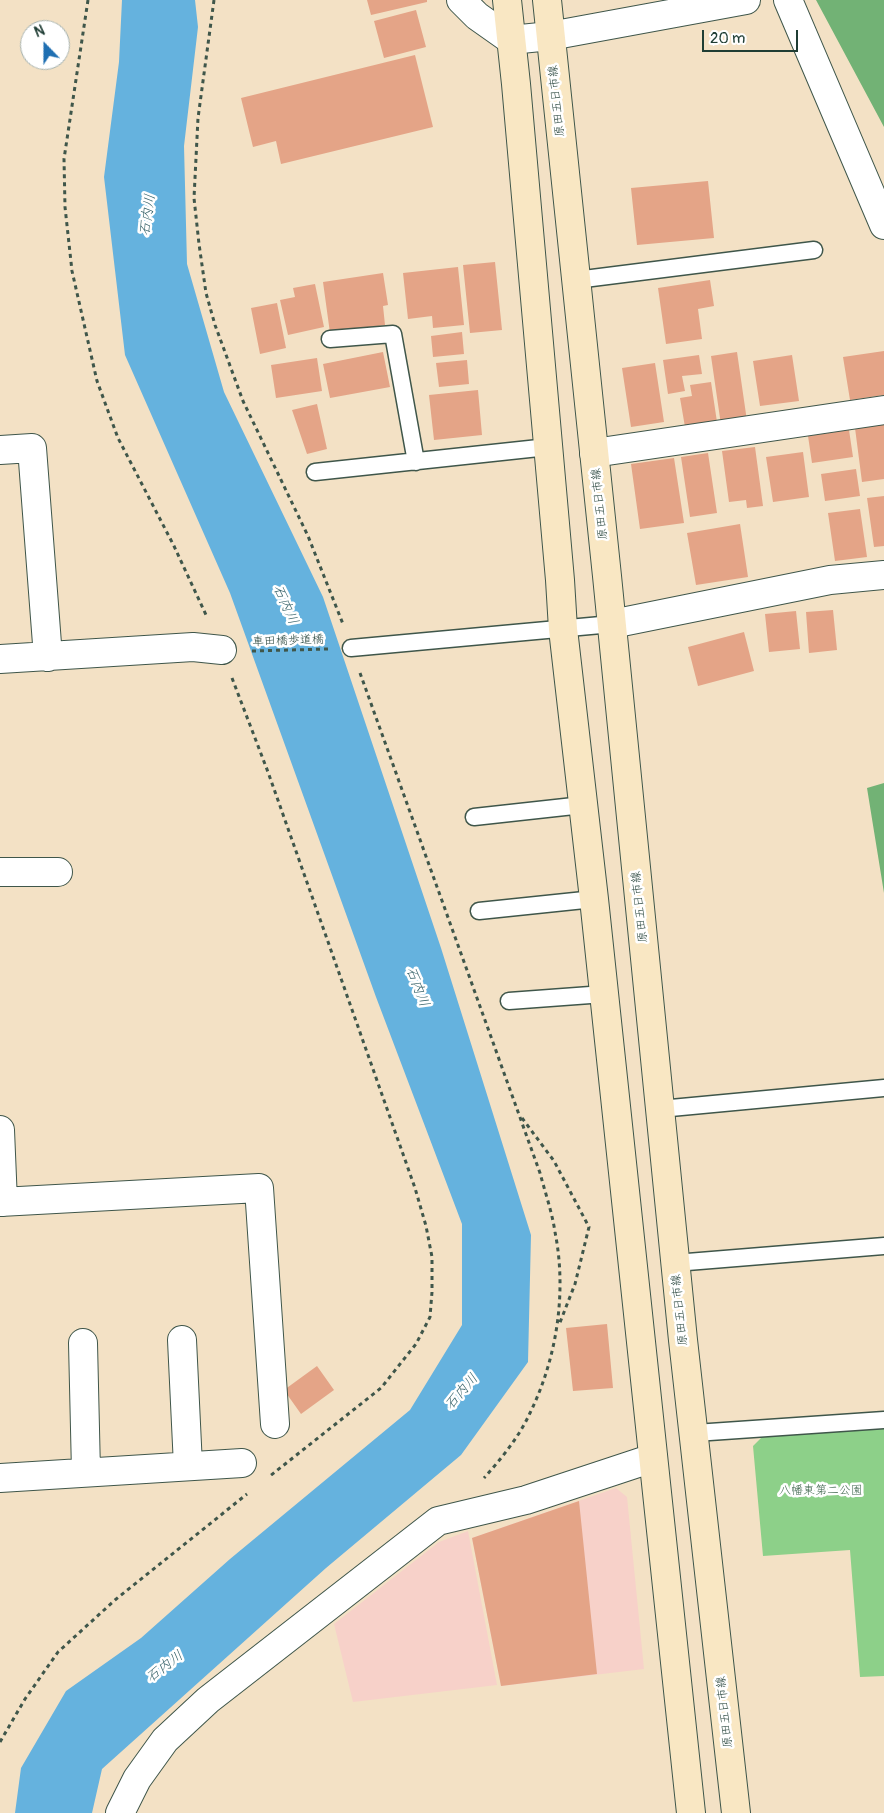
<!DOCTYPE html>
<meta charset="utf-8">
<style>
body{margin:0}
#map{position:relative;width:884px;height:1813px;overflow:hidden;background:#f3e1c5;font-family:Pangolin,sans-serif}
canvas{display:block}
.north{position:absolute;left:20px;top:20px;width:50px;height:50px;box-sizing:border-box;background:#fff;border:1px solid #a5b1ae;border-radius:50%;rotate:338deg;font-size:14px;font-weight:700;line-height:20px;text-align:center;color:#1f3d34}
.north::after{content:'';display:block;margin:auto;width:18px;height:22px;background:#1f6fb2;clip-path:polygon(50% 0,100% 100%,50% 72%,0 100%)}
.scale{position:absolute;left:702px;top:30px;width:96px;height:22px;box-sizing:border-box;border:2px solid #1f3d34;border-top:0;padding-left:6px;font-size:15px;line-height:18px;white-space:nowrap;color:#1f3d34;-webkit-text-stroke:4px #fff;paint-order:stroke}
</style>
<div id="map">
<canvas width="884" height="1813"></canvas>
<div class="north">N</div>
<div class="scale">20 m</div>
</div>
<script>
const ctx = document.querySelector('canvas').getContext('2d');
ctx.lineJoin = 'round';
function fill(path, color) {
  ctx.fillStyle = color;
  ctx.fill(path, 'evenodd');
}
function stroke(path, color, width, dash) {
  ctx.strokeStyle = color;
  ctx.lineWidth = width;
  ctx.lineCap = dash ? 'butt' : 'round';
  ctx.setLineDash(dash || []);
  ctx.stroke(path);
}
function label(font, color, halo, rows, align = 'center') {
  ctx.font = font + ' Pangolin,"Klee One",sans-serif';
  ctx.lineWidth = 5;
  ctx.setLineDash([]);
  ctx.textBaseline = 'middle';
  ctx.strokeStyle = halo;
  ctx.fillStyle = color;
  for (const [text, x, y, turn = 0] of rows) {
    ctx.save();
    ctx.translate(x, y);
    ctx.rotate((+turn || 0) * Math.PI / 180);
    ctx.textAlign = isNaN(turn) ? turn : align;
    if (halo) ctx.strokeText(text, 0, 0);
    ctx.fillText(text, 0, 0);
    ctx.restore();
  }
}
fill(new Path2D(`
 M616,1488L627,1497L644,1669L501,1686L472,1538Z
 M468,1531L497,1685L353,1702L334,1624L439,1542Z`), '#f7d1c9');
fill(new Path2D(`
 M884,1424V1676L860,1677L850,1550L763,1556L753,1446L764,1435Z`), '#8dd089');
fill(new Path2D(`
 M816,0H884V127Z
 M884,783V893L867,788Z`), '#72b275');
fill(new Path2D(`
 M122,0H195L198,27L184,146L187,264L224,392L323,597L441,948L531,1235L528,1362L461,1455L326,1568L102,1769L92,1813H15L21,1768L66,1691L141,1638L230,1559L410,1410L462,1325V1224L376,997L230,593L125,355L104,177L119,62Z`), '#65b2de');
fill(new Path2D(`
 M367,0H427V2L371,15Z
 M416,10L426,47L384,58L374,21Z
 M415,55L433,127L281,164L276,141L253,147L241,98Z
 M708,181L714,238L637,245L631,188Z
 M495,262L502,330L470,333L463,265Z
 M458,267L464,325L433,328L432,316L408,319L403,273Z
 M383,273L388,305L383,306L385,325L330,333L323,282Z
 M710,280L714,306L698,309L702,339L666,344L658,288Z
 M315,284L324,327L288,335L280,300L295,297L293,288Z
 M277,303L286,348L260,354L251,308Z
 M462,332L464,354L433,357L431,336Z
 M884,351V395L850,400L843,357Z
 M383,352L390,387L330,398L323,364Z
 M737,352L747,421L721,425L711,356Z
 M699,355L702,374L682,376L685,391L668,394L663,360Z
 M792,355L799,401L760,406L753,361Z
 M317,358L322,391L276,398L271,365Z
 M467,360L469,384L439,387L436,363Z
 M655,363L664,422L631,427L622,368Z
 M711,382L717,422L685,427L680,398L692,396L690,385Z
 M478,390L482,435L434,440L429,395Z
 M317,404L327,449L307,454L292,410Z
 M884,424V479L862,482L855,428Z
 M849,430L853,457L812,463L808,436Z
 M755,447L763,506L747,508L746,500L729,502L722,451Z
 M803,452L809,497L773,502L766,457Z
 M708,453L717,513L690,517L681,457Z
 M674,458L684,523L640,529L631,464Z
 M856,469L860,496L825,501L821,474Z
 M884,496V546L874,547L867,498Z
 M860,509L867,557L835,561L828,513Z
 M740,524L748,577L696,585L687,533Z
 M833,610L837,650L809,653L806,612Z
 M796,611L800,649L769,652L765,614Z
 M744,632L754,671L698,686L688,647Z
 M607,1324L613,1388L573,1391L566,1328Z
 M317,1366L334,1390L301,1414L284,1390Z
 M579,1501L597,1674L501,1686L472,1538Z`), '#e4a487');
const lane = new Path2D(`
 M576,280L814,250
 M330,339L393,334L416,462
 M315,472L548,447
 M351,648L612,624
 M474,817L583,805
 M479,911L594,899
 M509,1001L604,994
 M660,1109L884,1088
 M675,1263L884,1246
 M695,1433L884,1420`);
const street = new Path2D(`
 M461,0L477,16L511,40L550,36L746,0
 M788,0L884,225
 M0,450L32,448L48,657
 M594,453L884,410
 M612,624L830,580L884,575
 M0,659L193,647L222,650
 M0,872H58
 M0,1130L3,1202
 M0,1202L259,1188L275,1424
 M182,1340L188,1466
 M83,1343L86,1472
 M0,1478L242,1463
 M120,1813L137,1779L165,1740L208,1700L438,1521L526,1500L653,1458`);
const secondary = new Path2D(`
 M507,0L516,84L560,580L563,629L594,899L691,1813
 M547,0L607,576L683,1340L736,1813`);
stroke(lane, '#3f564a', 19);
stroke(street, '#3f564a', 30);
stroke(secondary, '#3f564a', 30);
stroke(new Path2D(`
 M88,0L64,159L65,207L72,271L97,381L118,438L174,546L207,617
 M214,0L198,118L194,198L199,244L206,293L215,325L243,401L308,536L343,624
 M252,651L328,649
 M360,673L540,1173C545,1192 552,1212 555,1232C567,1292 557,1358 530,1413C519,1437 501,1459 484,1478
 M232,678L268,772L415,1188L426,1226L432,1257V1292L430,1317L416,1344L381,1388L270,1476
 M522,1118L554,1161L589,1227L575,1284L559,1325
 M0,1742L25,1699L58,1652L115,1600L247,1494`), '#3f564a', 3, [4, 4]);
stroke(lane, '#fff', 16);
stroke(street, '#fff', 28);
stroke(secondary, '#f9e7c3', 28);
label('12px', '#1f3d34', '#fff', [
 ["原田五日市線",557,101,-96],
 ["原田五日市線",600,504,-96],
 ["車田橋歩道橋",288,641,-2],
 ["原田五日市線",640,907,-96],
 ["原田五日市線",680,1310,-96],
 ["原田五日市線",725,1712,-96]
]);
label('12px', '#3a6249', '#fff', [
 ["八幡東第二公園",821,1491]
]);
label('italic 14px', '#346067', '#fff', [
 ["石内川",148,215,-82],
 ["石内川",285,605,66],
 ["石内川",417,987,69],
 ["石内川",462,1392,-49],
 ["石内川",165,1667,-37]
]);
</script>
